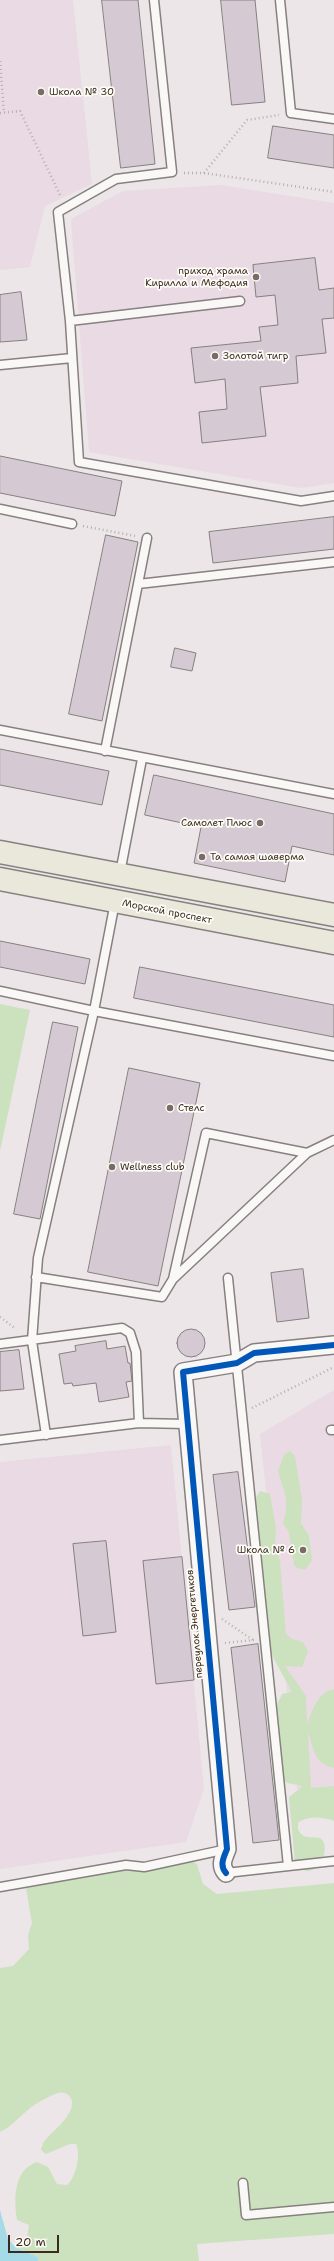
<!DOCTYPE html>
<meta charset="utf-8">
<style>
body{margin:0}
#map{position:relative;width:334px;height:2261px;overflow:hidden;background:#ece6e9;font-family:"Shantell Sans",sans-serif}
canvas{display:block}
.scale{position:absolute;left:8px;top:2235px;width:51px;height:18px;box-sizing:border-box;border:2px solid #3b2a1e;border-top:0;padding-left:5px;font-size:12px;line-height:14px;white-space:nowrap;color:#3b2a1e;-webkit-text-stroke:3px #fdfcf7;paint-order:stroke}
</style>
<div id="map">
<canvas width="334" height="2261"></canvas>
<div class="scale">20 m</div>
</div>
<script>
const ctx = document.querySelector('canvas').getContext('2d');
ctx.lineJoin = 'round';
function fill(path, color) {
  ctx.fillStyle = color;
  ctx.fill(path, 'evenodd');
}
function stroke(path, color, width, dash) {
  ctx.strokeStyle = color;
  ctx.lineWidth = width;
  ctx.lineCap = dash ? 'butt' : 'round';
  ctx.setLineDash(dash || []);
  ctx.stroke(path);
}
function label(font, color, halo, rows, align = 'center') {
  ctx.font = font + ' "Shantell Sans",sans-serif';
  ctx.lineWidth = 3.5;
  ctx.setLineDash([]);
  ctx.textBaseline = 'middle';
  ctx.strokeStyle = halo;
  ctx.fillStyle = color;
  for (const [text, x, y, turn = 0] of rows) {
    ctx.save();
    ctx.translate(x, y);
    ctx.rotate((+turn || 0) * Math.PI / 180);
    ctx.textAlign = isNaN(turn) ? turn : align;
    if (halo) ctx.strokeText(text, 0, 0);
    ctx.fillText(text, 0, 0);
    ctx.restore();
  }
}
fill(new Path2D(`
 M0,0H73L92,184L45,206L30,267L0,270Z
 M221,185L334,203V483L301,488L89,452L71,219L123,191Z
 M334,1390V1786L297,1790L260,1434Z
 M171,1445L204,1789L186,1842L0,1869V1462Z`), '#e9dae4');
fill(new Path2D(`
 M0,1004L30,1010L0,1151Z
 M290,1451L295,1456L302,1499L301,1523L309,1536L312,1560L305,1570L297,1568L294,1565L289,1532L283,1523L286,1512V1497L278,1471L284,1455Z
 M260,1491L270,1494L276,1529L275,1546L280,1561L286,1634L292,1639L303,1642L308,1651L302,1667L285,1666L306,1696L307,1724C312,1711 318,1692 334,1689V1768C313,1763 314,1748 308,1733L311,1788L334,1786V1821C323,1817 308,1815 298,1823V1829C303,1840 310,1836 320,1838C334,1847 315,1888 295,1863L289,1797L303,1786L287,1783L281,1778L275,1708L282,1694L292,1692L269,1650L268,1621L261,1579L260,1549L254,1500Z
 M190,1860L197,1864L203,1884L217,1894L334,1883V2234L197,2244L199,2261H38V2257L16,2248L26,2243L29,2225L17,2220C14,2199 13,2170 37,2162L48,2167L57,2184L67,2185C76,2177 81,2155 76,2144H70L46,2154L41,2150C42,2146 43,2142 46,2139C54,2130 84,2107 67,2094C63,2092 59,2092 55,2094C46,2098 36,2103 29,2109C19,2117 12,2126 0,2132V1968L13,1966L29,1949L28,1935L32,1923L26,1888L125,1869L144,1871Z`), '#cce2bf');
fill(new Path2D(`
 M0,2210L8,2239L16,2248L38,2257V2261H0Z`), '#a5dae7');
const building = new Path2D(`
 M102,0H138L155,164L121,168Z
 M221,0H255L265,102L232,105Z
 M273,126L334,135V168L268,158Z
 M315,258L319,290L334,288V318L322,319L326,353L296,356L298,383L260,387L266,436L202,443L199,412L227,409L225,379L195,383L191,348L261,341L259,327L278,325L275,295L256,297L253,265Z
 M21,292L27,340L0,342V295Z
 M0,456L122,481L115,516L0,493Z
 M334,517V549L213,563L209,532Z
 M106,535L138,542L102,721L69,714Z
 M175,648L196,653L192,671L171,667Z
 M0,749L109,771L102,805L0,785Z
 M154,775L334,814V855L292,846L285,882L194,863L201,827L145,815Z
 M0,941L90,959L85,984L0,967Z
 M140,967L334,1005V1037L134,998Z
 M53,1022L78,1027L40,1219L14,1214Z
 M129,1068L200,1083L158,1286L88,1272Z
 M303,1269L309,1318L277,1322L271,1273Z
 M177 1343a14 14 0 1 1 28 0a14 14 0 1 1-28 0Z
 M106,1341L107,1349L125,1346L128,1363H130L132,1381L126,1382L129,1397L99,1402L96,1383L73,1386L72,1383L64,1384L59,1354L76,1351L75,1346Z
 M19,1350L24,1389L0,1391V1352Z
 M238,1472L255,1607L229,1610L213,1475Z
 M106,1541L116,1632L83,1636L73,1544Z
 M182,1557L194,1680L156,1684L143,1561Z
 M258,1644L279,1840L253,1843L231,1648Z`);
fill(building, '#d5cad3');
stroke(building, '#86807e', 1);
const service = new Path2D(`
 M154,0L172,172L116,179L58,212L70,321L79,462L301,501L334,496
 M280,0L291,113L334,119
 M70,321L240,301
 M0,365L72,358
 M0,509L72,524
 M147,538L138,584L334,562
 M0,730L334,794
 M105,751L138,584
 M120,873L142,759
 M0,991L94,1011L334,1056
 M36,1277L162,1297L173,1279L206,1133L307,1153L334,1140
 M228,1278L288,1866
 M173,1279L307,1153
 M0,1344L122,1328L130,1333L136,1352L139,1423
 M331,1430H334
 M46,1435L32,1341L38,1258L94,1011L115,902
 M0,1440L139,1423L186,1424
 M226,1873L334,1861
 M0,1887L126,1865L144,1867L227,1849
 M243,2183L246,2215L334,2207`);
const minor = new Path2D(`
 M226,1873C219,1865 224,1857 227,1849L183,1372L237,1363L254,1353L334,1345`);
const primary = new Path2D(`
 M0,852L334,915
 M0,879L334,943`);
stroke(service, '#86807e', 11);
stroke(minor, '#86807e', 20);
stroke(primary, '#86807e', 25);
stroke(new Path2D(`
 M0,61L4,113
 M0,113L20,111L61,197
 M184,173H204L334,192
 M204,173L247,120L279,115
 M83,526L135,536
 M0,1317L16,1329
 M252,1408L334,1367
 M222,1619L253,1640
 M225,1643L254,1640`), '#b4b1af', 2.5, [1, 3]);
stroke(service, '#f9f8f7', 8);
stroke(minor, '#f9f8f7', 17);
stroke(primary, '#eae7db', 22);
stroke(new Path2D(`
 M226,1873C219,1865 224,1857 227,1849L183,1372L237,1363L254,1353L334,1345`), '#0057b8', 6);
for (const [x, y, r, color] of [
 [41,92,4,"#796c65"],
 [256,277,4,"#796c65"],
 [215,356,4,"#796c65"],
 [260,823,4,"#796c65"],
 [202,857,4,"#796c65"],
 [170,1108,4,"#796c65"],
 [112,1167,4,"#796c65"],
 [303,1550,4,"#796c65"]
]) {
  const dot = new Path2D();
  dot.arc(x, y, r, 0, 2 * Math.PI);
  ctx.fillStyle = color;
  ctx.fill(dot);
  stroke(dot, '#fdfcf7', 1.5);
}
label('10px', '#3b2a1e', '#fdfcf7', [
 ["Школа № 30",49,92],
 ["приход храма",248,271,"right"],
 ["Кирилла и Мефодия",248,283,"right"],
 ["Золотой тигр",223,356],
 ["Самолет Плюс",252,823,"right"],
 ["Та самая шаверма",210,857],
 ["Стелс",178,1108],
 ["Wellness club",120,1167],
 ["Школа № 6",295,1550,"right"]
], 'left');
label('10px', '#3b2a1e', '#fdfcf7', [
 ["Морской проспект",167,912,11],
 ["переулок Энергетиков",195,1624,-95]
]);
</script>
